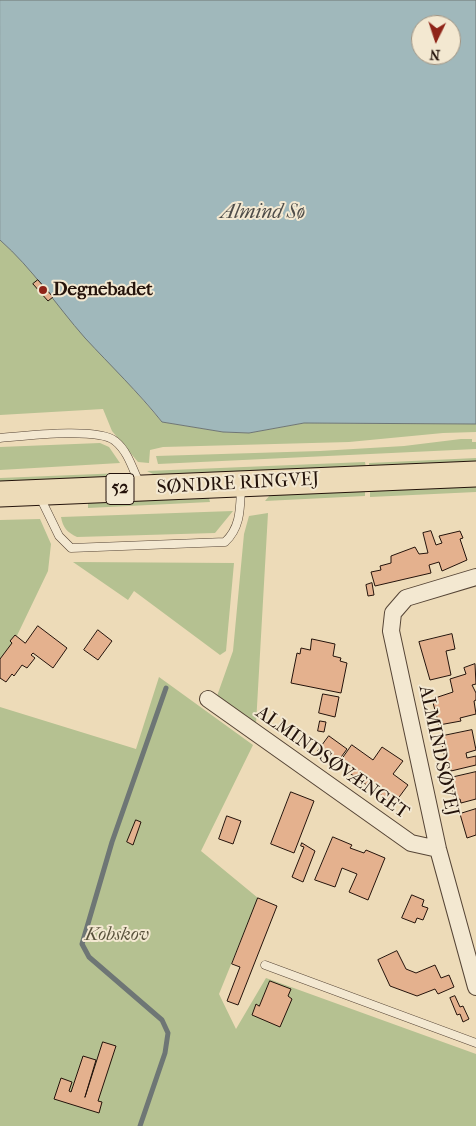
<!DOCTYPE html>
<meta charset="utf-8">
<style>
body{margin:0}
#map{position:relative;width:476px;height:1126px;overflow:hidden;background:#eddbb8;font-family:"IM FELL French Canon",serif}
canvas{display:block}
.north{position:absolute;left:411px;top:15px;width:50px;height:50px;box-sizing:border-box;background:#f3e8d1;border:1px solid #a09382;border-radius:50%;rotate:184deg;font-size:14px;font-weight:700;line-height:20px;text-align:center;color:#24130b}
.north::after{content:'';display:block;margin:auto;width:18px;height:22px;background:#8f2418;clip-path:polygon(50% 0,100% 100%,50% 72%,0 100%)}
</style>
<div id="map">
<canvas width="476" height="1126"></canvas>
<div class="north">N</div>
</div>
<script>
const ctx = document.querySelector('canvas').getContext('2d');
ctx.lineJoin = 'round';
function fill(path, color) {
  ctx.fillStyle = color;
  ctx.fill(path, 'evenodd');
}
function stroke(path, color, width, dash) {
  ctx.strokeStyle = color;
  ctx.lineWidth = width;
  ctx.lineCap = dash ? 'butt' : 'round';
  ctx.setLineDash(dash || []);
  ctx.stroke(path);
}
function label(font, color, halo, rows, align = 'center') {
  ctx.font = font + ' "IM FELL French Canon",serif';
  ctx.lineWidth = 4;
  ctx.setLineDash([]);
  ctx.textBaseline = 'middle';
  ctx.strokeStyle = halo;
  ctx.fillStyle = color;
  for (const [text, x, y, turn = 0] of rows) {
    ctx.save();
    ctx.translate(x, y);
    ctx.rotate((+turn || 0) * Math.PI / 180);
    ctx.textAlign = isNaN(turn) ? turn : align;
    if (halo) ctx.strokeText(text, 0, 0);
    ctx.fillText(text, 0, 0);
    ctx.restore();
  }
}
fill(new Path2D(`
 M0,240L19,257L162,422L223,432L249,433L304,423L476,424V432L443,433L349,442L163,447L150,450L149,463L138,462L112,431L103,409L0,415Z
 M461,439H472V442H476V449L158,464L156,456L320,451L404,446Z
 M100,443L109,447L120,463L0,470V447Z
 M476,458V464L369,468V463Z
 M365,462L366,468L159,477L147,471Z
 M122,473L118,478L0,483V478Z
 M476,486V492L370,497V491Z
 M365,490V496L265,501L270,495Z
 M209,498L210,502L88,508V503Z
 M233,511L215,533L77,537C67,532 63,528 61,517Z
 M268,513L256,724L217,696L233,651L244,534L249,516Z
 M40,519L51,544L48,571L0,671V520Z
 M73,562L234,563L226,651L220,655L134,591L128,600Z
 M159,677L253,745L201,851L258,898L219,994L236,1029L266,978L476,1054V1126H0V707L136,749Z`), '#b5c191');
const water = new Path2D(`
 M0,0H476V424L304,423L249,433L223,432L162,422C138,392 111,366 85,338C56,305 33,269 0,240ZM421,25H451V55H421Z`);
fill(water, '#a0b8bb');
stroke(water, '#6e7675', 1);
stroke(new Path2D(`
 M140,1126L165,1053L168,1033L162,1020L89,957L82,944L112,842L166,688`), '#6e7675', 5);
const building = new Path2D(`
 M38,280L53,297L48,301L33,284Z
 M431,531L436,545L442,543L439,536L460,531L463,538L460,539L467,560L442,571L439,562L429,565L431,573L375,586L371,572L381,570L380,566L391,563V556L415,547L419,554L428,553L423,533Z
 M372,583L374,595L368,596L366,585Z
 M38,626L67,648L53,668L33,653L31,655L35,658L27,668L22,665L14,676L12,674L6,682L0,678V659L12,643L10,641L15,635L25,643Z
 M98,630L112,641L98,660L84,650Z
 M452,634L455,649L446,651L451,675L430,680L419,642Z
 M312,639L335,644L333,656L341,658L340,661L347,663L341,693L291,683L297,653L300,654L301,648L310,650Z
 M475,664L476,684L472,685L476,693V700L474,701L476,714L460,718L461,721L439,725L432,699L453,692L450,679L466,674L464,668Z
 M323,694L339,697L335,717L319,713Z
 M320,721L326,722L324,732L318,731Z
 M472,730L476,750L466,753L467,758L476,756V765L451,771L450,765L447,766L442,745H445L443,736Z
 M329,736L347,749L336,764L318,751Z
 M352,745L373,760L382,747L403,761L393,774L408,785L394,804L338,765Z
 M476,772V799L461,803L460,799L455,801L450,778Z
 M291,792L314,801L294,853L271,844Z
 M476,809V835L467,838L460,814Z
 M227,816L241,821L233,844L219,839Z
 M136,820L141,822L133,845L127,842Z
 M333,837L352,845L350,848L364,853L366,850L385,858L368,900L349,892L357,874L342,868L335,887L315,880Z
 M302,843L315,851L303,882L292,877L304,847L301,846Z
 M412,895L424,900L422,906L428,908L423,920L417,918L415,923L402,918Z
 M258,898L277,906L238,1005L227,1001L240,967L232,964Z
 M397,951L406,969L416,973L435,965L441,978L449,975L454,987L438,994L435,989L417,996L390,986L378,960Z
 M270,981L291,989L288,996L292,999L280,1027L252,1015L256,1004L259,1006Z
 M455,996L460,1007L463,1006L469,1019L463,1022L460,1014L457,1015L450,998Z
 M103,1042L116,1046L98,1101L102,1102L99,1113L54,1099L61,1078L72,1082L69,1091L71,1092L83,1056L96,1060L85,1097Z`);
fill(building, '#e4b18e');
stroke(building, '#24130b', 1);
const lane = new Path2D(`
 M0,438C24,436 98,427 115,441C128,451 133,470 140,485
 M40,497L59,536L71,548L225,542C241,527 240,508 241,488
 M265,965L476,1043`);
const street = new Path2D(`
 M476,577L406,598L393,613L391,631L438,849L476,987
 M208,699L411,843L438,849`);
const primary = new Path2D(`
 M0,494L476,474`);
stroke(lane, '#564536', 9);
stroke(street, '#564536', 18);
stroke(primary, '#24130b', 27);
stroke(lane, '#f3e8d1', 8);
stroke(street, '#f3e8d1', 16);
stroke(primary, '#eddbb8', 25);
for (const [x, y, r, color] of [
 [43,290,5,"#8f2418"]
]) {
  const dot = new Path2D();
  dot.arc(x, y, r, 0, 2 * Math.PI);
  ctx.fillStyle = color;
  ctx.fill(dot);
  stroke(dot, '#f3e8d1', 2);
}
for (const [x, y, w] of [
 [120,489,28]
]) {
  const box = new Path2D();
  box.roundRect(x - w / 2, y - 15.5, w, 31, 4);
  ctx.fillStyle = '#f3e8d1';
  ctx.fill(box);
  stroke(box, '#24130b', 1);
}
label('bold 18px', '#24130b', null, [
 ["52",120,489]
]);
label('bold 19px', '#24130b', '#f3e8d1', [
 ["Degnebadet",53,290]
], 'left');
label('19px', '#24130b', '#f3e8d1', [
 ["SØNDRE RINGVEJ",238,484,-3],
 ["ALMINDSØVEJ",438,751,78],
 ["ALMINDSØVÆNGET",332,763,35]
]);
label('italic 19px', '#57503a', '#f3e8d1', [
 ["Kobskov",117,935]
]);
label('italic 20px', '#4f4d49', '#f3e8d1', [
 ["Almind Sø",263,213]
]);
</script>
